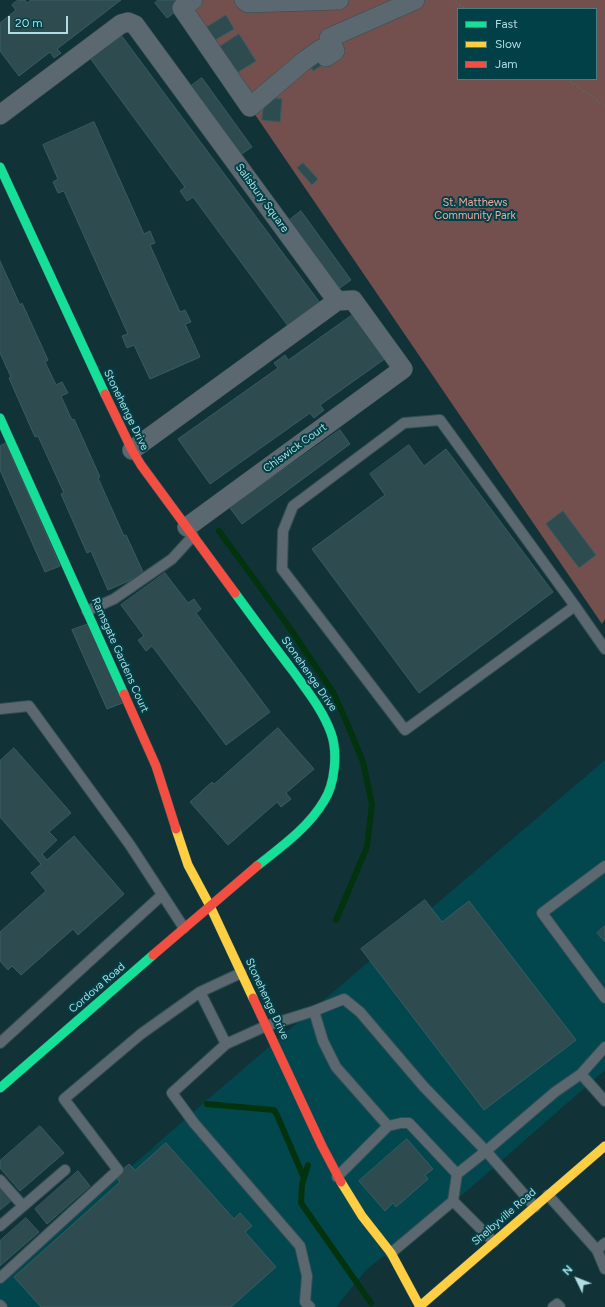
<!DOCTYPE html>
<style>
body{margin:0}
#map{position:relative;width:605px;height:1307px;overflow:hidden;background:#113338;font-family:Figtree,sans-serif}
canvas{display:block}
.legend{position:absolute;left:457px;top:8px;width:140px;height:72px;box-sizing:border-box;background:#024047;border:1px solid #487f85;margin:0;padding:5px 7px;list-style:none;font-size:12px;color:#b0dde3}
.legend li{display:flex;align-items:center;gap:8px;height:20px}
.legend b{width:20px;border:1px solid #487f85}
.north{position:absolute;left:557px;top:1259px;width:40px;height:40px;-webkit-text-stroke:3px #024047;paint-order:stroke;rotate:313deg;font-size:11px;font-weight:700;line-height:16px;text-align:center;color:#b0dde3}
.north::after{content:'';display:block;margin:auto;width:14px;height:18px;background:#b0dde3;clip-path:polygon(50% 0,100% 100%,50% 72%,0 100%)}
.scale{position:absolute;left:8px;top:16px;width:60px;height:18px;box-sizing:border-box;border:2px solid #b0dde3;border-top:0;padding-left:5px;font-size:12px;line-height:14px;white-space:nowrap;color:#b0dde3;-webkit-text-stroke:3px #024047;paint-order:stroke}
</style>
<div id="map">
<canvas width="605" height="1307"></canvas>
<ul class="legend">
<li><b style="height:5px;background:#16e098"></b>Fast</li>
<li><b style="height:5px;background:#ffcf43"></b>Slow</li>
<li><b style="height:5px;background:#f24e42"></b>Jam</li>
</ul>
<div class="north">N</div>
<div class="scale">20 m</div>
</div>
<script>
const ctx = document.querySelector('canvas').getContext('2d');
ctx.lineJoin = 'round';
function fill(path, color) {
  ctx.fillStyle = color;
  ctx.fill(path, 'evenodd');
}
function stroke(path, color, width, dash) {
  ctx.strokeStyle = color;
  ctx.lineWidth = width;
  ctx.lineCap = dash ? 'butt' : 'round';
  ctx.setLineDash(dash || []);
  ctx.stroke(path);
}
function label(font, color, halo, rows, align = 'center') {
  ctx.font = font + ' Figtree,sans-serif';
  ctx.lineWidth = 4;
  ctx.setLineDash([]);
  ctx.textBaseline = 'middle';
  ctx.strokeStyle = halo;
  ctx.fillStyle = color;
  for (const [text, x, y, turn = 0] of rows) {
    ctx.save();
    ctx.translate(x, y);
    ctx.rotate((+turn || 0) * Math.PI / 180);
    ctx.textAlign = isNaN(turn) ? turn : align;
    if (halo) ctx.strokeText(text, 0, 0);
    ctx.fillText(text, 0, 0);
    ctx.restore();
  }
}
fill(new Path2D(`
 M605,760V1070L468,1190L366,1270L336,1307H0V1282L207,1100Z`), '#03474e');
fill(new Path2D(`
 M177,0H605V619L602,624ZM458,9H596V79H458Z`), '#73504d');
stroke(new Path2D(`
 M219,531L287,624L333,692L347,723L363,762L372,804L367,847L336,920
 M207,1104L274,1110L277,1115L304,1178
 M308,1165L302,1184L301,1203L371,1303`), '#02330e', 6);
const building = new Path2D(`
 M18,0H25L27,3L31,0H121L57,49L61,53L54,58L50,52L19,76L0,51V23L16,10L12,5Z
 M158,0H178L183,6L167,18L155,3Z
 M226,15L234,29L215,40L207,27Z
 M239,34L256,61L235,74L219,47Z
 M121,35L320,303L288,326L193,197L187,201L180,191L185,187L90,58Z
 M328,53L332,59L313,71L310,65Z
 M202,78L252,147L237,157L187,89Z
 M265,97L282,99L280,122L262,120Z
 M94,122L144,234L150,231L155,243L150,245L180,312L185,310L191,322L185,324L200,357L150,379L134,345L127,348L122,336L128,334L64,191L58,193L53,182L58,179L43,145Z
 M303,163L318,179L312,185L297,168Z
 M301,211L351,280L337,290L287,222Z
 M0,261L20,305L22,303L48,360L45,362L56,385L62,382L68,393L61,396L72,420L74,419L100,477L98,478L124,536L126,535L144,574L108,590L91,551L87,553L61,494L64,493L38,436L35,437L9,378L11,377L0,353Z
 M354,314L386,358L320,405L324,410L314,418L310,413L210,484L178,439L278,368L274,363L285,355L288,360Z
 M340,430L350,444L242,524L230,508Z
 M6,443L60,566L45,572L0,470V446Z
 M409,445L424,466L446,449L553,592L419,693L312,549L385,495L370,474Z
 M563,511L596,555L579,568L546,524Z
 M165,573L188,603L194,599L201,609L196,613L270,712L226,745L152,646L146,651L138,640L144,636L121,605Z
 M89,624L125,702L107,709L72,630Z
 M278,728L314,769L286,793L291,799L281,807L277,802L228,845L190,802L212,782L214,784Z
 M14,748L71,813L49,832L57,840L42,854L47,860L74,836L124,894L78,935L73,929L21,975L12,966L8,970L0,961V932L46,891L31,873L41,864L0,817V761Z
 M425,900L442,922L469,901L576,1040L484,1110L361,949Z
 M605,926V942L597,933Z
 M40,1126L64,1153L20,1191L0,1168V1161Z
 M407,1139L433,1169L425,1175L428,1179L396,1207L393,1203L385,1211L359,1181Z
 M166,1143L234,1219L240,1213L252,1226L245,1232L276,1267L231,1307H41L14,1277L120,1182L115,1176L129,1164L135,1170Z
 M78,1171L90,1186L47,1224L35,1209Z
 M0,1186L12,1200L0,1210Z
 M26,1218L39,1232L0,1266V1241Z`);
fill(building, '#2e4c50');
stroke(building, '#385c61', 1);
const lane = new Path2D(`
 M575,606L440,420L404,423L293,506L283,531L282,569L405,730L575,606L605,649
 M87,611L114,599L172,559L193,536
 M0,709L29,706L130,845L184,928
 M605,866L542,913L605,998
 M200,992L226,1044L266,1026L314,1011L344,999L360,1012L424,1087L486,1151L555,1092L581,1074L605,1047
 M314,1011L323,1041L336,1067L388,1126
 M0,1043L162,895
 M226,1044L172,1093L194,1123L300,1246L307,1276L305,1302L310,1307
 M581,1074L605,1101
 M337,1177L388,1126L401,1123H409L457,1174L486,1151L535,1207
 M0,1180L23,1206
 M548,1195L597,1250L605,1243
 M453,1201L494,1242
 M0,1226L65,1170
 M597,1250L605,1269
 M391,1253L453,1201L457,1174
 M0,1278L118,1170L64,1099L141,1034L200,992L241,973
 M0,1305L2,1307
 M553,1307L557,1304L560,1307`);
const street = new Path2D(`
 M193,0L182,8L250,107L304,61L321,49L326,57L335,51L329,38L415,0
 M244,0L248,3L339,0
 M0,115L121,24L128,22L135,25L337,301L132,450
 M187,527L403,369L353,300L337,301`);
const fast = new Path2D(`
 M0,167L105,394
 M0,418L124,694
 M235,593C254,619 273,645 293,671C307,691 323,710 331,733C338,752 335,784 324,801C308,828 281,847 257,866
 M0,1088L153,955`);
const slow = new Path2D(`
 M176,829L188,865L210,906L253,998
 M341,1182L362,1216L391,1253L420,1307
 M419,1307L605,1146`);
const jam = new Path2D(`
 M105,394L132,450L141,465L235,593
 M124,694L156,766L176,829
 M153,955L257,866
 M253,998L322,1146L341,1182`);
stroke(lane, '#314f54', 12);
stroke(street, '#314f54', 20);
stroke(fast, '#314f54', 10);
stroke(slow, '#314f54', 10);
stroke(jam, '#314f54', 10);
stroke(new Path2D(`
 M453,0L466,9
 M567,79L605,106`), '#5a686e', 2.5, [1, 3]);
stroke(lane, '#5c686f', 10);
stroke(street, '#5c686f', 19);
stroke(fast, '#16e098', 9);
stroke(slow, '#ffcf43', 9);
stroke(jam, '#f24e42', 9);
label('11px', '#b0dde3', '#024047', [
 ["Salisbury Square",262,198,54],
 ["Stonehenge Drive",126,410,64],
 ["Chiswick Court",295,448,-36],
 ["Ramsgate Gardens Court",120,655,66],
 ["Stonehenge Drive",309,674,55],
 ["Cordova Road",97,988,-41],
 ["Stonehenge Drive",267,999,65],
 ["Shelbyville Road",504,1217,-41]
]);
label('11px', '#f5a79f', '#024047', [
 ["St. Matthews",475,203],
 ["Community Park",475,216]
]);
</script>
